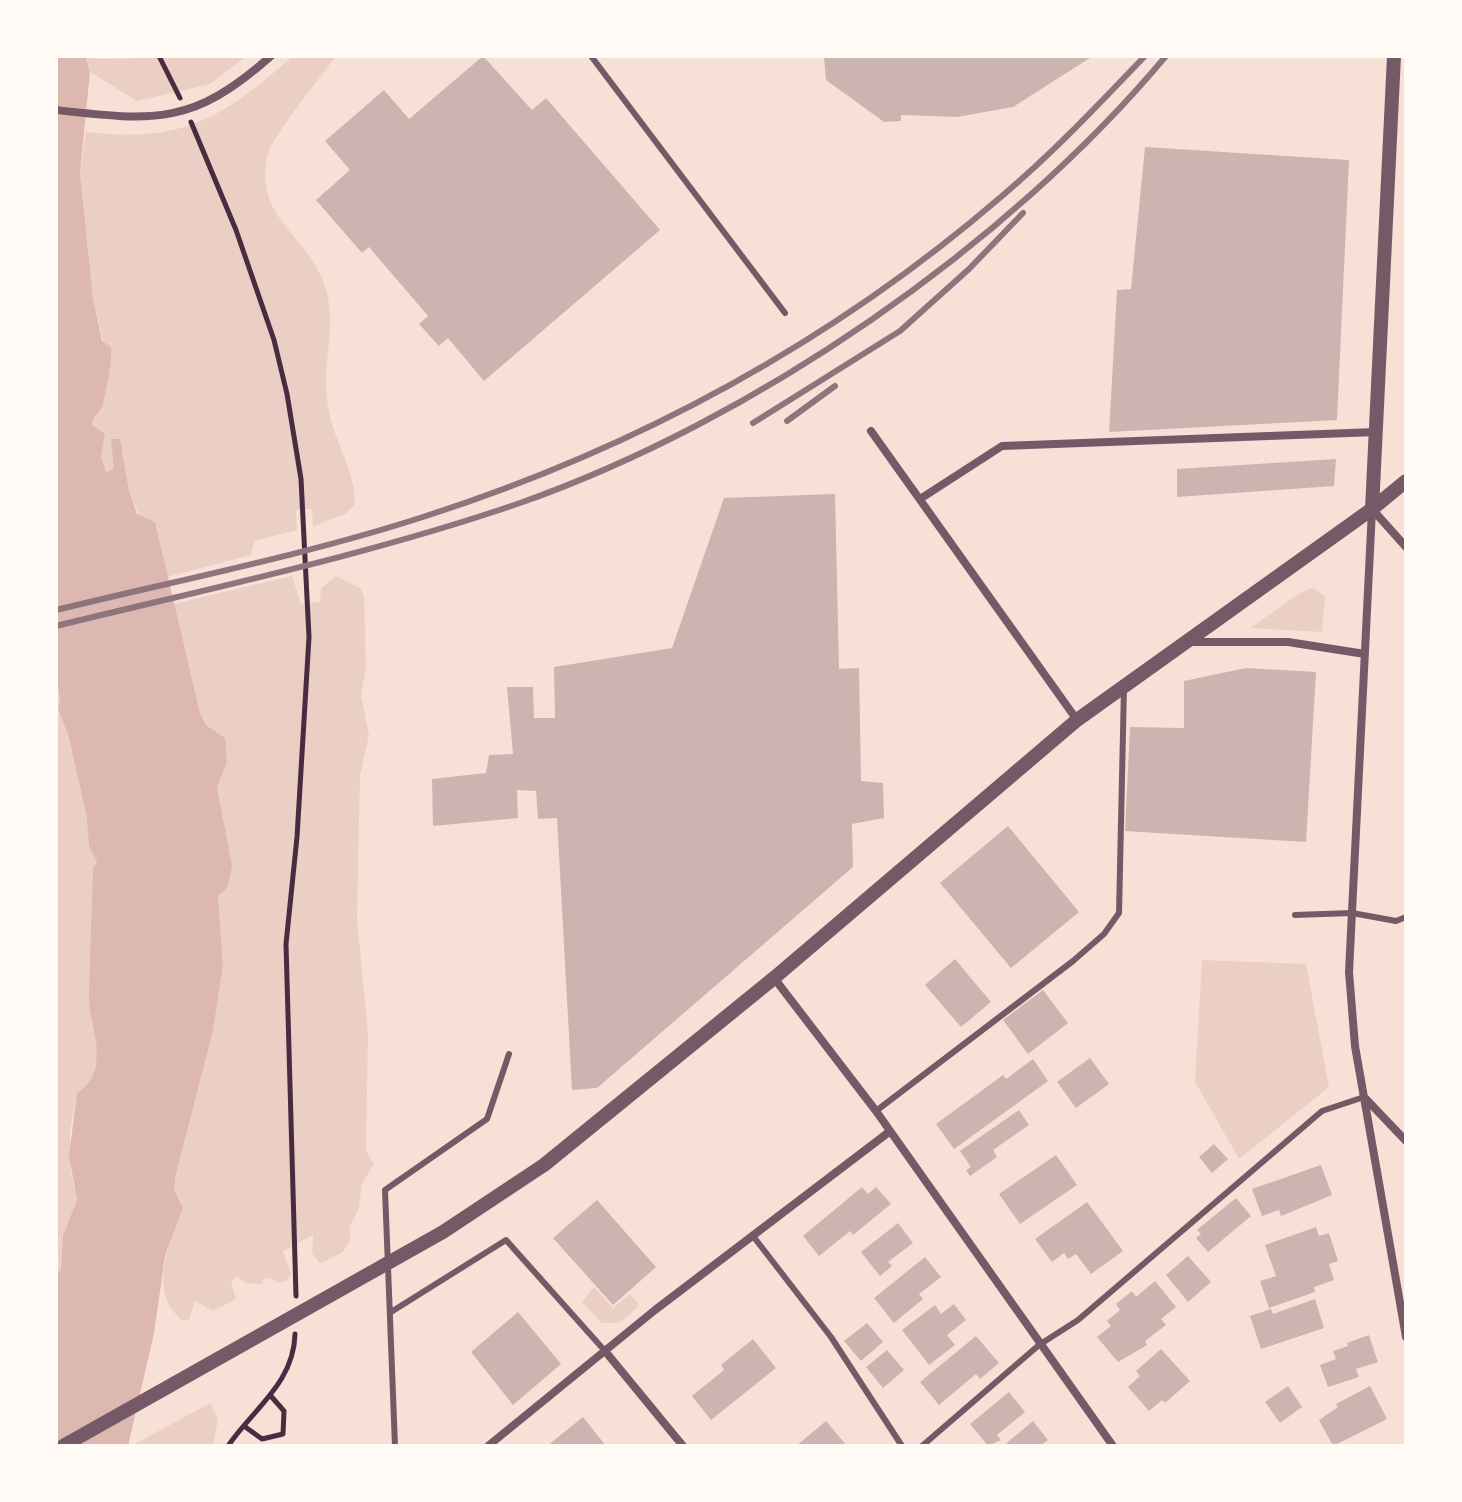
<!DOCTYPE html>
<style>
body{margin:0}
#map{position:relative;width:1462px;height:1502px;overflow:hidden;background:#f7e1d7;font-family:"PT Sans",sans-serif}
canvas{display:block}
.frame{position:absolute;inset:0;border:58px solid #fffaf5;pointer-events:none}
</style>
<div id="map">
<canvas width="1462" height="1502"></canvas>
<div class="frame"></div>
</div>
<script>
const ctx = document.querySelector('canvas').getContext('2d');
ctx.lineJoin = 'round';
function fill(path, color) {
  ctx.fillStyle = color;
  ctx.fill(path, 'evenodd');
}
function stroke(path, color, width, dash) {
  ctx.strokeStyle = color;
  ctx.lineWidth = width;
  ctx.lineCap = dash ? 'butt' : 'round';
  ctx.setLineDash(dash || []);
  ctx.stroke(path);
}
fill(new Path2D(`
 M85,56L96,59L247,56L210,84L137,101L90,72Z
 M293,56H336C322,76 271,137 267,157C256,214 298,229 320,274C342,318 320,361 328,406C333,441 356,470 355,505L345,514L313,526L312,509L296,510L297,530L254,541L251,555L167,577L155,522L140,518L129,491L120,440L114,447V468L105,472L101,457L105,434L92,426L93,415L103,403L109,366L93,298L80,173L86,132C184,143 221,119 293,56Z
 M292,576L301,604L320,602L321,588L336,576L360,588L364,596L366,667L361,696L369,735L360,775L357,918L368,1034L366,1151L374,1164L362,1184L359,1208L349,1228L351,1239L343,1252L320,1264L312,1253L313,1235L283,1251L291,1273L287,1281L277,1283L272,1278L264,1279L262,1284L245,1283L237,1276L231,1282L236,1299L213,1311L195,1301L189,1320L183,1321C146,1291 170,1243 183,1208L174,1190L176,1174L213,1031L223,965L218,894L224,892L231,878L232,865L217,787L227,762L225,738L206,725L200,713L173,604Z
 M1314,588L1325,597L1322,632L1250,628L1303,591Z
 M56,677L60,698L58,709L68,734L97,862L93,867L94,924L89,1000L99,1046L93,1076L88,1086L77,1093L70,1132L71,1173L77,1200L63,1235L61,1270L56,1275Z
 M1202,960L1306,964L1329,1087L1239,1159L1195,1082Z
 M594,1287L613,1308L630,1294L638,1303L637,1308L619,1323H602L582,1302Z
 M210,1403L218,1419L213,1446H131Z`), '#ebcfc5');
fill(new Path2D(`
 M56,56H85L90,72L80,173L93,298L102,341L111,347C113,359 106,391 103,404C100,414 93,414 92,425L105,434L101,457L106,472L114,468L111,439H120L129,491L137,514L155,522L200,713L206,725L225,738L227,762L217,787L232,865C231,876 230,890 218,895L223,965L213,1031L176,1174L174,1190L183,1208L165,1256L154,1333L128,1446H56V1275L61,1269L63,1235L77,1200L69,1156L77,1093C89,1085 94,1077 96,1063C100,1040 89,1020 89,997C90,953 92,910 93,867L97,862L89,846L87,818L68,734L58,709L60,698L56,677Z`), '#dcb8b0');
fill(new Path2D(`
 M483,56L532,110L546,98L660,230L484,381L448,338L439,346L419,324L428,316L369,247L362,253L316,200L350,170L325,141L384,90L409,119Z
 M824,56H1093L1013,107L957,117L901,115V121L884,122L826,80Z
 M1145,147L1349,160L1337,420L1109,432L1117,290L1131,289Z
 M1336,459L1334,486L1177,497V469Z
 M835,494L839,669L859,668L861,781L883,783L884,818L852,824L853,867L597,1088L572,1090L557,818L538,819L536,791L517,790L518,818L433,826L432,779L486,773L489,755L513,754L507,687H533L534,718H555L554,667L672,648L724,498Z
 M1246,668L1316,672L1306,842L1125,831L1130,727L1184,728V681Z
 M1008,826L1079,912L1011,968L940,883Z
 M955,959L991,1002L961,1027L925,985Z
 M1043,990L1068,1023L1028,1054L1003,1020Z
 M1090,1058L1109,1084L1076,1108L1057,1082Z
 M1033,1059L1048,1081L954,1149L936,1124L1003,1075L1006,1079Z
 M1019,1110L1029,1125L993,1150L997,1157L970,1176L966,1170L971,1167L960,1151Z
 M1214,1144L1228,1159L1212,1173L1199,1157Z
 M1056,1155L1077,1185L1020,1224L999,1194Z
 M1321,1165L1332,1195L1281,1216L1279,1210L1262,1216L1252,1189Z
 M862,1187L868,1194L876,1187L891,1204L853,1235L850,1231L819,1256L803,1236Z
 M1236,1198L1251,1216L1208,1252L1196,1238L1201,1234L1197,1230Z
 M597,1200L656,1267L613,1305L553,1238Z
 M1087,1202L1123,1251L1091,1274L1076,1254L1068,1259L1064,1253L1052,1262L1035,1239Z
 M898,1223L913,1243L888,1262L892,1266L880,1276L861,1252Z
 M1316,1227L1319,1236L1329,1233L1338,1261L1329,1264L1334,1280L1314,1287L1315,1292L1269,1308L1260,1281L1276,1276L1265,1245Z
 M1188,1256L1211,1282L1188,1302L1166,1275Z
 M925,1257L941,1277L919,1294L923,1299L894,1323L874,1298Z
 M1155,1281L1176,1307L1161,1319L1166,1325L1145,1341L1147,1345L1118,1362L1097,1337L1111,1326L1107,1321L1120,1310L1116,1304L1132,1291L1136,1297Z
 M1315,1299L1324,1328L1261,1349L1250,1316L1271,1309L1273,1314Z
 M954,1304L966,1320L947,1335L955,1345L929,1365L902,1330L935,1305L941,1314Z
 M518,1312L561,1364L513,1405L471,1352Z
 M867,1323L883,1342L861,1361L844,1341Z
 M1369,1335L1378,1362L1356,1369L1359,1377L1328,1387L1320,1365L1336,1359L1333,1351L1348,1346L1347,1343Z
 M976,1336L999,1363L980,1379L976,1374L939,1405L920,1382Z
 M753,1339L776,1368L711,1420L692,1396L724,1370L721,1365Z
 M1161,1349L1190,1381L1165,1403L1162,1400L1149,1411L1128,1387L1140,1376L1136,1371Z
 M887,1350L904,1370L883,1388L866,1367Z
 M1288,1386L1302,1407L1280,1423L1265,1402Z
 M1370,1386L1387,1419L1333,1446L1319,1420L1338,1407L1336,1404Z
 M1009,1392L1025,1412L997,1435L1001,1440L988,1446L970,1424Z
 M583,1417L606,1446H547Z
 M826,1421L847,1446H796Z
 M1033,1421L1048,1440L1040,1446H1003Z`), '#ccb4b1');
stroke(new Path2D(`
 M159,56L180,98
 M191,122L236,230L274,340L287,394L301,479L309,637L297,837L286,944L296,1296
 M244,1426L262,1439L283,1434L284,1411L270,1395
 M228,1446C253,1409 294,1383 295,1334`), '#4a2c40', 5);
stroke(new Path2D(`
 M591,56L785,313
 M1295,915L1352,913L1396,921L1406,917
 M876,1111L1073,961L1104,934L1119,913L1124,687
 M753,1236L831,1337L902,1446
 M391,1312L506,1240L605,1351
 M395,1446L385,1190L487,1119L509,1054
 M922,1446L1039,1345L1078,1320L1322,1111L1364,1097`), '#755966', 6);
stroke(new Path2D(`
 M56,110C155,121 192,126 271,56
 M871,431L1077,720
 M920,499L1002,446L1376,432
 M1372,509L1406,547
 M1372,510L1349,972L1355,1046L1406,1337
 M1187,642H1288L1365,654
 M774,978L876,1111L1113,1446
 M1365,1098L1406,1141
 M605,1351L683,1446
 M488,1446L655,1310L889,1132`), '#755966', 8);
stroke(new Path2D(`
 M1372,509L1394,56
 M63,1446L443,1232L544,1165L774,978L1077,720L1372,509L1406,481`), '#755966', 14);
stroke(new Path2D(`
 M787,421L835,386
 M753,423L900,331L969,269L1023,213
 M56,610C179,580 306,555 426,516C637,448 834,341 1002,196C1053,153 1099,104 1145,56
 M56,626C211,588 369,555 520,503C755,420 1006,247 1166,56`), '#8f747c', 6);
</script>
